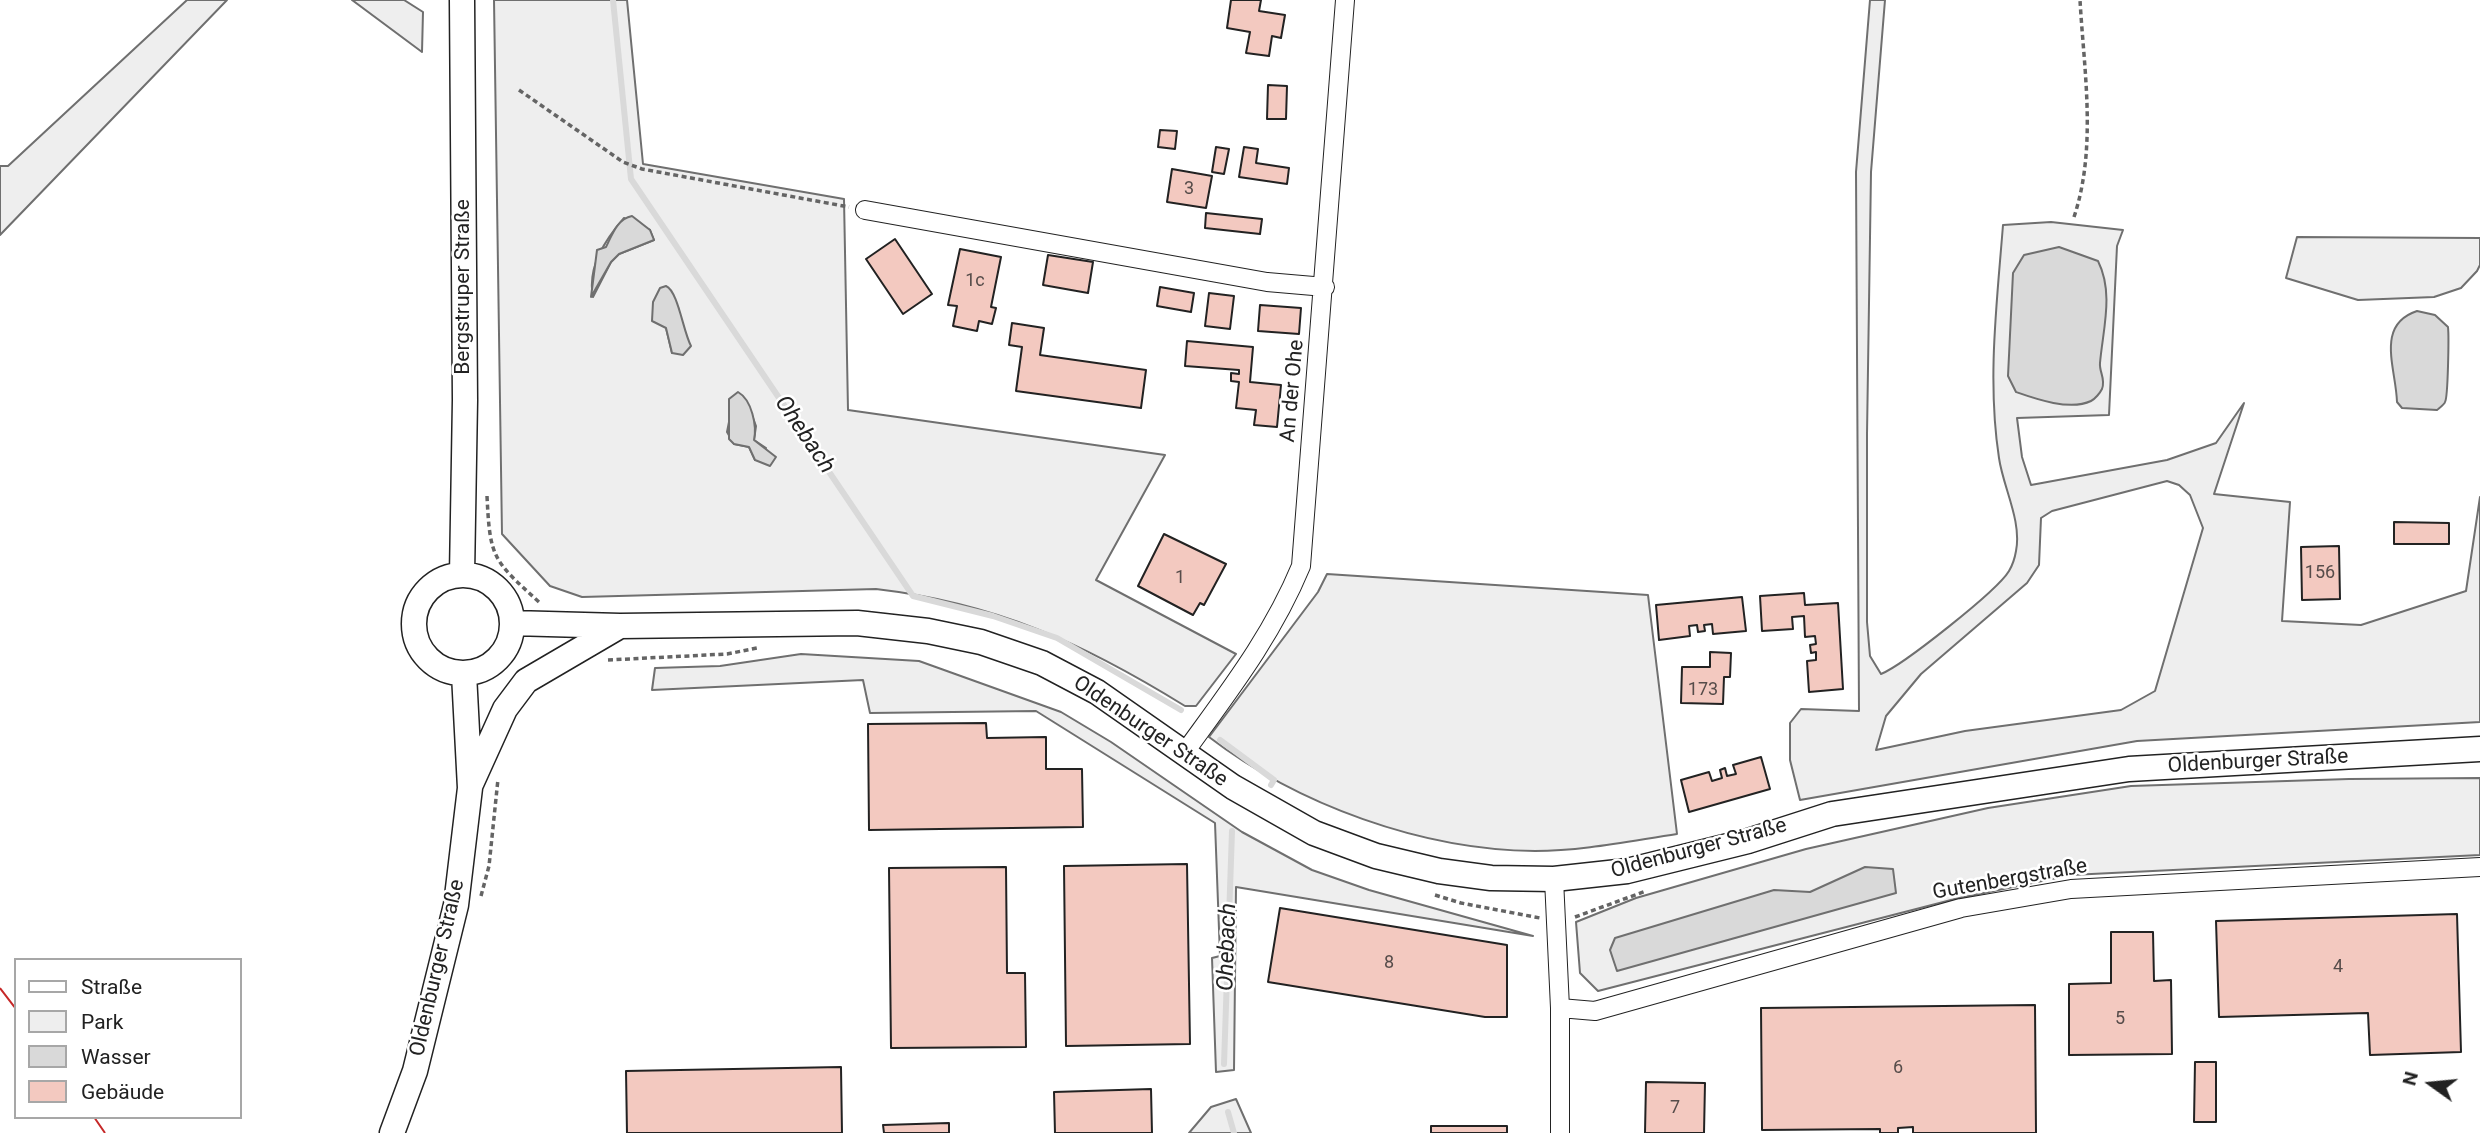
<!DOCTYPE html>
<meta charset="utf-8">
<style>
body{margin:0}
#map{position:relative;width:2480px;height:1133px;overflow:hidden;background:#fff;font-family:Roboto,sans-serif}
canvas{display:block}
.legend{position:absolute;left:14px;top:958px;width:228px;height:161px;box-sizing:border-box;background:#fff;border:2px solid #a7a7a7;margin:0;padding:9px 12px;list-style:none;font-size:21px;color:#222}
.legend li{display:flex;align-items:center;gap:14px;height:35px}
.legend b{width:35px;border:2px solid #a7a7a7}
.north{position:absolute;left:2396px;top:1049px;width:70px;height:70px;-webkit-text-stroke:5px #fff;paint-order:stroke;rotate:285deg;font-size:19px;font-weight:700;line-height:28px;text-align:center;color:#222}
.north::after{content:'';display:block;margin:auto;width:24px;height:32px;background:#222;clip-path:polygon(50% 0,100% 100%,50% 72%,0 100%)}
</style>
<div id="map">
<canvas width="2480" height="1133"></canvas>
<ul class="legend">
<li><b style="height:9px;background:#fff"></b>Straße</li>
<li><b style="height:19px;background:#eee"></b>Park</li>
<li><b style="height:19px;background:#d9d9d9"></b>Wasser</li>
<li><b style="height:19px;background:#f3c9c0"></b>Gebäude</li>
</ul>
<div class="north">N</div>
</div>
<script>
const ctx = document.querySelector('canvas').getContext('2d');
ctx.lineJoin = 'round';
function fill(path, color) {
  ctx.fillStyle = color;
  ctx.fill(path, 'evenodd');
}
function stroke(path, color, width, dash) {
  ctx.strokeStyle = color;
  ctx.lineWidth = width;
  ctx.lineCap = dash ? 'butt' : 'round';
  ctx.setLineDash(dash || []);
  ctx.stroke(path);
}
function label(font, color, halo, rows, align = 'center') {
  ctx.font = font + ' Roboto,sans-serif';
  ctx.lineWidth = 5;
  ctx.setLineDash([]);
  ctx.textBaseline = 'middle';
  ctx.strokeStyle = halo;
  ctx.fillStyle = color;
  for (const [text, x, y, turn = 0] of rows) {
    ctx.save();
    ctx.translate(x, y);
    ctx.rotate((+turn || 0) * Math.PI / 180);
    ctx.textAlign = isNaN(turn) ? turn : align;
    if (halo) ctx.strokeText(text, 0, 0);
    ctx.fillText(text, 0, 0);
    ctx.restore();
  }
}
const green = new Path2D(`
 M187,0H227L0,235V166H8Z
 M352,0H404L423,12L422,52Z
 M494,0H627L643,164L844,199L848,410L1165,455L1096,580L1236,654L1196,706H1185C1083,643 996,603 876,589L582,597L550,586L502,534ZM624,218L650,230L654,240L619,254L611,262L593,297C587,267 605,240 624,218ZM678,307L684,333L672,353L666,328ZM750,410L756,426L754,440L766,448L755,460L749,447L734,444L727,432L731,412Z
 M1870,0H1885L1871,172L1867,434V622L1870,656L1881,674C1903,665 1997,591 2009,571C2012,566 2015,557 2016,551C2022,521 2003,487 1999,458C1987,381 1997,302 2003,225L2051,222L2123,230L2117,246L2109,415L2017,418L2022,457L2031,485L2167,460L2216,443L2244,403L2214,494L2290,502L2282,621L2361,625L2466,591L2480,497V722L2137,741L1800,800L1790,760V723L1801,709L1859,711L1856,172ZM2167,481L2179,485L2190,495L2203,528L2155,691L2121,710L1965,731L1876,750L1886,716L1921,674L2027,583L2039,565L2041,518L2052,511Z
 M2297,237L2480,238V265L2477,271L2461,288L2434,297L2358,300L2286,278Z
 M1327,574L1648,595L1677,834C1630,841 1582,851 1535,851C1422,850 1298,805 1209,737L1318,592Z
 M801,654L919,661L1061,712L1111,742L1242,832L1312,870L1369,890L1533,936L1236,887L1234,1070L1216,1072L1212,958L1220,956L1215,823L1036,711L870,713L863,680L652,690L655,668L720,666Z
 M2480,778V855L2071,875L1955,899L1598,991L1580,973L1576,922L1636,898L1806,849L1988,808L2131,786L2349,779Z
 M1236,1099L1251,1133H1189L1211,1107Z`);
fill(green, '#eee');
stroke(green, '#6f6f6f', 2);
const water = new Path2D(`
 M632,216L650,230L654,240L619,254L611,262L591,297L597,250L606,247C612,235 617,219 632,216Z
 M2059,247L2098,261C2114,293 2103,329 2100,363C2099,372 2106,379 2102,389C2100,393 2095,399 2091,401C2070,411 2036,399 2016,392L2008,376L2013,273L2024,255Z
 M666,286C678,291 683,331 691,346L683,355L672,353L666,328L652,321L653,302L660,288Z
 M2417,311L2435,315L2448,327C2449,336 2448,398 2445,402C2445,404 2438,409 2437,410L2402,408L2397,402C2396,368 2375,325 2417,311Z
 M738,392C752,400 757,426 754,440L776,457L770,466L755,460L749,447L734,444L729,439V399Z
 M1865,867L1893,869L1896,893L1617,971L1610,950L1615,938L1774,890L1810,892Z`);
fill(water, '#d9d9d9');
stroke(water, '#6f6f6f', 2);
stroke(new Path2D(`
 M613,0L631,179L913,596L993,616L1057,638L1181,710
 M1220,740L1274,780L1271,785
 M1224,1064L1232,831
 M1228,1112L1234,1133`), '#d9d9d9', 6);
const building = new Path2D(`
 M1231,0H1261L1259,11L1285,15L1281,38L1272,36L1269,56L1246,53L1250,32L1227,28Z
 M1268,85L1287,86L1286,119H1267Z
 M1160,130L1177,131L1175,149L1158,147Z
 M1216,147L1229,149L1224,174L1212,172Z
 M1244,147L1258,149L1256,163L1289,168L1287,184L1239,177Z
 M1172,169L1212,176L1206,208L1167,202Z
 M1206,213L1262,219L1260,234L1205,228Z
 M895,239L932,294L903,314L866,259Z
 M960,249L1001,257L991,307L996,308L992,324L979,321L977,331L953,326L957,306L948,305Z
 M1048,255L1093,262L1088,293L1043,285Z
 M1160,287L1194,293L1191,312L1157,306Z
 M1209,293L1234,296L1230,329L1205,326Z
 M1260,305L1301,308L1299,334L1258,331Z
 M1012,323L1044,328L1040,355L1146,370L1141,408L1016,391L1022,347L1009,345Z
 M1187,341L1253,347L1250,382L1281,385L1277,427L1254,425L1256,410L1236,408L1239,382L1231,381V373L1239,374V370L1185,366Z
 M2394,522L2449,523V544H2394Z
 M1164,534L1226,564L1204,605L1200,603L1193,615L1138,586Z
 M2339,546L2340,599L2302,600L2301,547Z
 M1804,593L1805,605L1838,603L1843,689L1809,692L1807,661L1816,660V652L1811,653L1810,645L1816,644L1815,636L1805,637L1804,616L1792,617L1793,629L1762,631L1760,596Z
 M1742,597L1746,631L1713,634L1712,624L1704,625L1705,631L1698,632L1697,625L1689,626L1690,636L1659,640L1656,605Z
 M1710,652L1731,653L1730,677H1724L1723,704L1681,703L1682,667H1710Z
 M986,723L987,738L1046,737V769H1082L1083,827L869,830L868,724Z
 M1761,757L1770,789L1689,812L1681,780L1709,772L1712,781L1722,778L1720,770L1725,768L1727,776L1736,774L1733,765Z
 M1187,864L1190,1044L1066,1046L1064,866Z
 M1006,867L1007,973H1025L1026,1047L891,1048L889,868Z
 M1280,908L1507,945V1017H1485L1268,982Z
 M2457,914L2461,1052L2370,1055L2368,1013L2219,1017L2216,921Z
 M2111,932H2153L2154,981L2171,980L2172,1054L2069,1055V984L2111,983Z
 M2035,1005L2036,1133H1913V1127L1898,1128V1133H1880V1129L1762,1130L1761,1008Z
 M2195,1062H2216V1122H2194Z
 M841,1067L842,1133H627L626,1071Z
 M1646,1082L1705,1083L1704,1133H1645Z
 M1151,1089L1152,1133H1055L1054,1092Z
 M949,1123V1133H884L883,1125Z
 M1431,1126H1507V1133H1431Z`);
fill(building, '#f3c9c0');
stroke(building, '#222', 2);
const street = new Path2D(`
 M865,210L1267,282L1325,287
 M1185,752C1229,691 1272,636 1301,566L1345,0
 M1554,879L1560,1008V1133
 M1560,1008L1595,1011L1961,908L2071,889L2480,867`);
const secondary = new Path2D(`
 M462,0L465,400L462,575
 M414 624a49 49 0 1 1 98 0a49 49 0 1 1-98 0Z
 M512,623L620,626L857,623L928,631L981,642L1042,663L1097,692L1233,787L1314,833L1376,856L1439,871L1491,878L1554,879L1627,871L1748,841L1832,814L2129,769L2480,749
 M471,784L505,709L526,681L620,626
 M392,1133L415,1071L456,905L470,788L464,674`);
stroke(street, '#222', 20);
stroke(secondary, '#222', 27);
stroke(new Path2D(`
 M519,90L623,162L642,169L849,207
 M2074,217C2097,148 2084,71 2080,0
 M487,496C490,559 493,560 539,602
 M608,660L727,654L757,648
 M1435,895L1461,903L1540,918
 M481,896L489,866L498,779
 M1575,917L1646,891`), '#646464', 3.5, [5, 3.5]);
stroke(street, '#fff', 18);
stroke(secondary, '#fff', 24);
stroke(new Path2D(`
 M0,988L16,1009
 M94,1117L105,1133`), '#c62828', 2, [24, 5, 3.5, 5]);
label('18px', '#564c4a', null, [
 ["3",1189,189],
 ["1c",975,281],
 ["156",2320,573],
 ["1",1180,578],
 ["173",1703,690],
 ["8",1389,963],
 ["4",2338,967],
 ["5",2120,1019],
 ["6",1898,1068],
 ["7",1675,1108]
]);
label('21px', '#222', '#fff', [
 ["Bergstruper Straße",464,287,-90],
 ["An der Ohe",1293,391,-85],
 ["Oldenburger Straße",1150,732,34],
 ["Oldenburger Straße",2258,762,-3],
 ["Oldenburger Straße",1699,849,-15],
 ["Gutenbergstraße",2010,880,-10],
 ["Oldenburger Straße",438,968,-77]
]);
label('italic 23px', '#222', '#fff', [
 ["Ohebach",804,435,56],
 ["Ohebach",1228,947,-88]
]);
</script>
